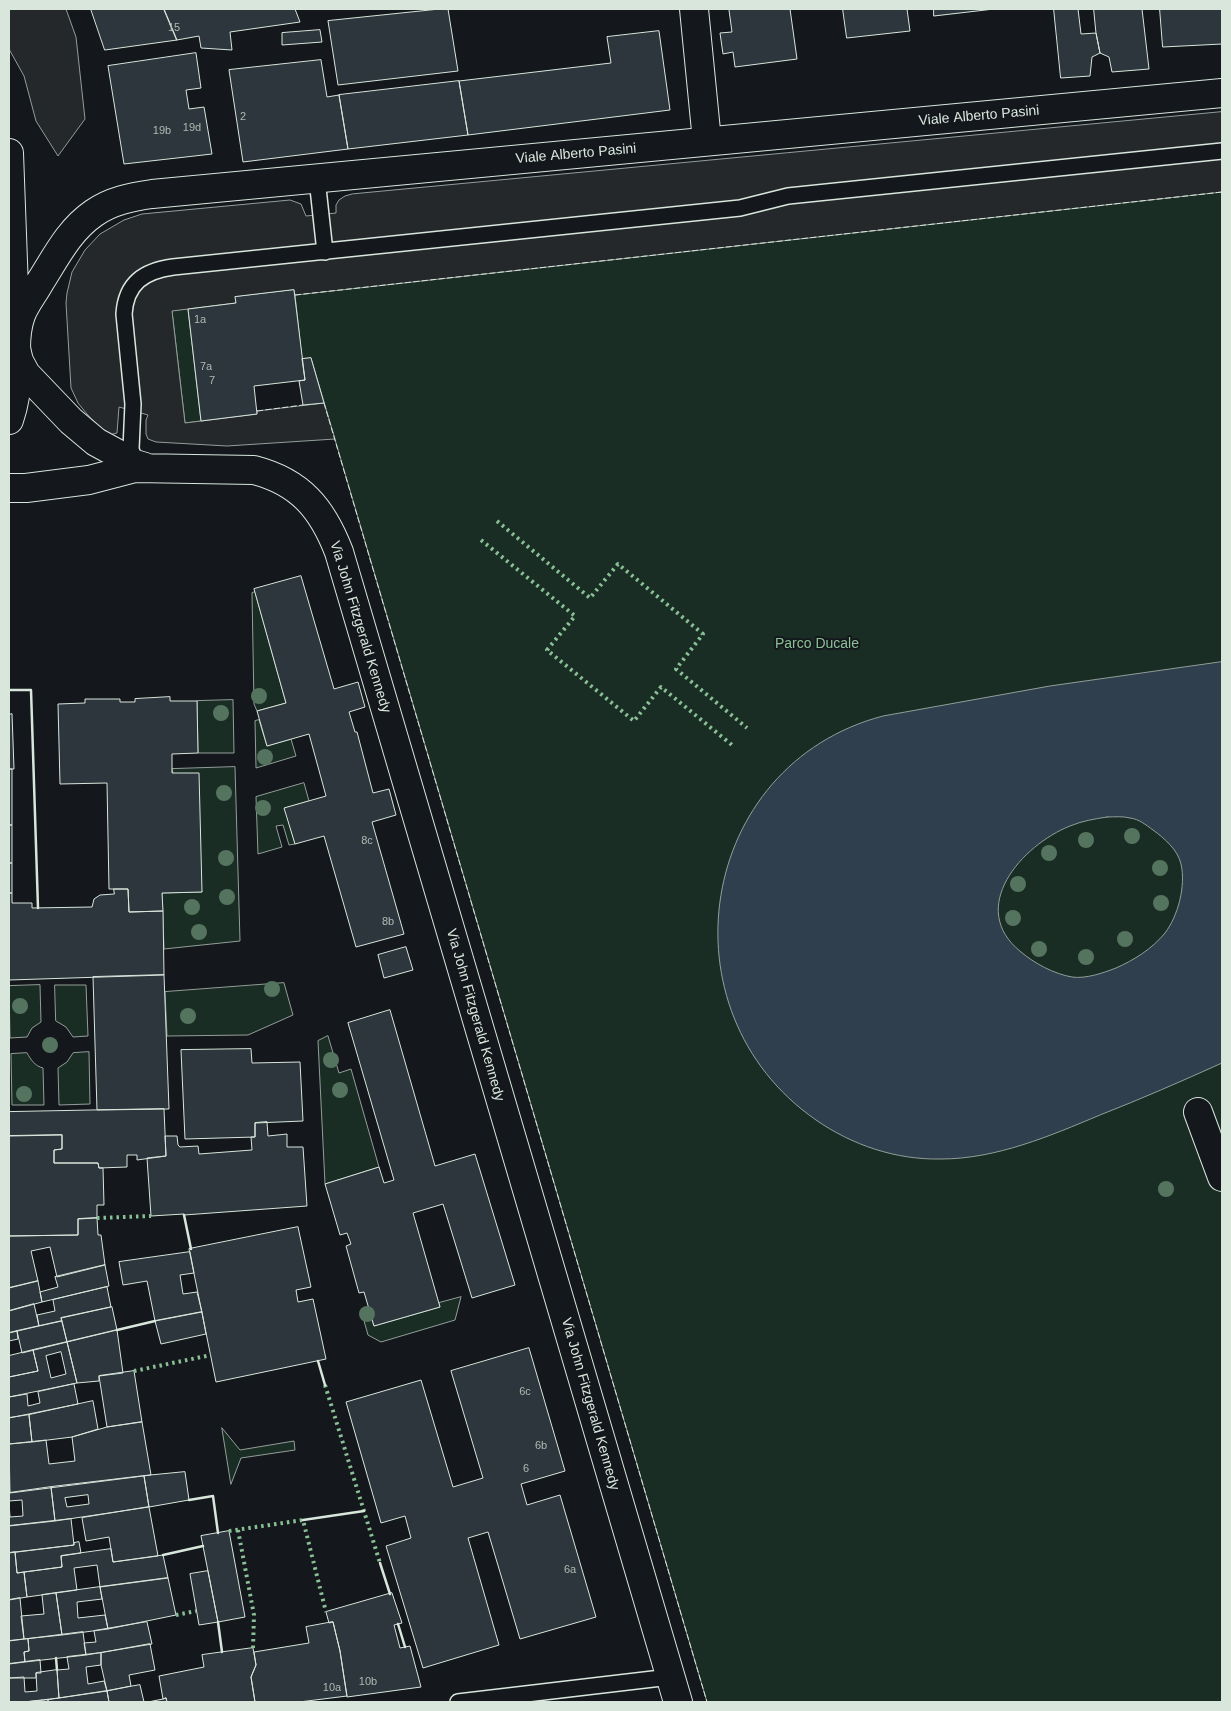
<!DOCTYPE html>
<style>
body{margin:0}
#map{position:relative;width:1231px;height:1711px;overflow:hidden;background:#14181c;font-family:Helvetica,sans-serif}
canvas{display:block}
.frame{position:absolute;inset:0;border:10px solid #d8e6dc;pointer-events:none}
</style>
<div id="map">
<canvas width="1231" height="1711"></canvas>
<div class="frame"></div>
</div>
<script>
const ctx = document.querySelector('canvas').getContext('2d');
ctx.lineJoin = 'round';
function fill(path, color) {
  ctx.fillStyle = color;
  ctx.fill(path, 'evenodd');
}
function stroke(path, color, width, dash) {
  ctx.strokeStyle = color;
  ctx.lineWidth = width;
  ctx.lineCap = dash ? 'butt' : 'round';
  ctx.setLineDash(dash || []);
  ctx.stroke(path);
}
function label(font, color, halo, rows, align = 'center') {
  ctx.font = font + ' Helvetica,sans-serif';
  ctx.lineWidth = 4;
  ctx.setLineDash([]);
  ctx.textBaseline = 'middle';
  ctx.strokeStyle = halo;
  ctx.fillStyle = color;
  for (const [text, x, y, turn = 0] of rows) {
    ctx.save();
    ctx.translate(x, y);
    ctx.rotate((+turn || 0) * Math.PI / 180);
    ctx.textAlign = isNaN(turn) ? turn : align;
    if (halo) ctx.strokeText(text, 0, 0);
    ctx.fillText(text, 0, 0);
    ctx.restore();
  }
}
const green = new Path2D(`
 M1222,191V1702H707L311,358L302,359L295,295Z
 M188,309L201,421L185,423L172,311Z
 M255,592L286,703L257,711L254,704L252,593Z
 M233,700L234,753H198L197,701Z
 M259,720L267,746L291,739L296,756L256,768L255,721Z
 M235,767L240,941L164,949L162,893L202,892L172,769Z
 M304,783L309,801L285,808L295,844L289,845L283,825L276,826L282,847L258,854L256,797Z
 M284,983L293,1015L248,1035L167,1036L165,992Z
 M40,985L41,1022L32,1028L27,1037L10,1038L9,986Z
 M55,985H86L88,1036L73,1037L66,1027L56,1021Z
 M328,1036L339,1073L351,1069L379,1167L325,1184L318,1041Z
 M89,1052L90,1104L59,1105L58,1068L67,1062L73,1053Z
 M27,1053C31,1060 35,1066 43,1068L44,1105H12L11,1054Z
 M461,1297L455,1320L381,1342L368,1335L361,1310L368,1307L374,1326L440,1307L439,1303Z
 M222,1428L240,1450L294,1441L295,1450L241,1458L231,1484Z`);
fill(green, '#1a2d24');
stroke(green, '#939e99', 1);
const parking = new Path2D(`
 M9,9H66L76,37L85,119L58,156L36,121L24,76L9,49Z
 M1222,112V192L296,295H295L294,290L236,297V303L172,311L185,423L257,414V411L324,403L335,439L227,446L156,442L148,439L146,434V420L148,415L119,407L117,433L109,435L98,426L87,414L78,403L71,388L66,303L67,293L72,272L85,250L100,234L124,220L142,214L290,200L301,204L306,216L336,213V205L339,200L345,196L352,194Z`);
fill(parking, '#24282b');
stroke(parking, '#939e99', 1);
const water = new Path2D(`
 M1222,662V1063C1182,1081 1141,1099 1100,1115C1050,1136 996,1159 941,1159C896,1160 852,1145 816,1120C659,1011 697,765 883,716L1050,686ZM1107,817C1114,817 1123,816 1130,818C1139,819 1146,825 1153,830C1164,838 1178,850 1181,864C1186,886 1178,916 1165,933C1152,949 1134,960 1116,968C1103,973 1086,979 1072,977C1054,974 1034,963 1021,952C966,908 1022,845 1070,826C1082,821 1094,819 1107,817Z`);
fill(water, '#2f3f4d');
stroke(water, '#939e99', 1);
const building = new Path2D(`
 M91,9H164L177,40L105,50Z
 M164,9H295L300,22L230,32L232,50L201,48L199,36L177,40Z
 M440,9H448L458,71L338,85L328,21Z
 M736,9H790L797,59L735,67L733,52L723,54L720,33L732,32L729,10Z
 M843,9H907L910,31L847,38Z
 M934,9H994L934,16Z
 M1054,9H1078L1081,34L1096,33L1100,53L1092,57L1090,76L1061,78Z
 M1094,9H1142L1149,69L1112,72L1109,57L1100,53L1096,33Z
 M1160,9H1222V44L1163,47Z
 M320,30L322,42L282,45V33Z
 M659,31L670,110L468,135L459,81L611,63L607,37Z
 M196,53L201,88L186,90L189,109L204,107L212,154L124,164L108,66Z
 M321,60L327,97L339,95L348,149L243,162L229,70Z
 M459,81L468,135L348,149L339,95Z
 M294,290L305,380L254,386L257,414L201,421L188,309L236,303L235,297Z
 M311,358L324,403L303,405L299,381L305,380L302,359Z
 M301,576L334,689L358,682L365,707L349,712L355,732H357L373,793L389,789L396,815L372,822L404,934L356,947L324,836L295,844L284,808L326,796L309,734L267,746L257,711L286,703L254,589Z
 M170,697V701H197L198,753L172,754V773H199L202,892L162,893L163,911L129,912L128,889H109L107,783L60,784L58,704L85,703V699H120V702H135V699Z
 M12,714L14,769H9V715Z
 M9,769H12V825H9Z
 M9,825H12V863H9Z
 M9,863H12V893H9Z
 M114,889H128L129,912L163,911L164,975L9,980V893H12V903H32V908L92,907L94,899L100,895L114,894Z
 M406,947L413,970L384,978L378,955Z
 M164,975L169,1109L97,1110L93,977Z
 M390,1010L435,1166L475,1154L515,1285L472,1298L443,1204L413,1213L440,1307L374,1326L364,1292L359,1293L346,1246L351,1244L347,1233L340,1235L325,1184L379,1167L384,1183L394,1180L348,1023Z
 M251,1049L252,1063L300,1062L303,1121L255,1123V1137L185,1139L181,1050Z
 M164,1109L166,1156L137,1160V1155H127V1167L99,1168L98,1163H54V1150L62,1149V1135L9,1136V1112Z
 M267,1122L268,1136L287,1134V1147H303L307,1206L184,1215V1214L151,1216L147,1158L166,1156L165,1136H177L178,1145L180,1147L198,1146L199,1154L252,1150L251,1137H255V1123Z
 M62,1135V1149L54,1150V1163H98L99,1168H103L104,1205H97V1218L78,1219V1235L9,1236V1136Z
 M97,1218L98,1235H101L105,1265L57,1277L50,1247L31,1251L38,1281L9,1288V1236L78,1235V1219Z
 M298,1227L311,1287L296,1290L298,1302L313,1299L326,1359L216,1382L189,1249Z
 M190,1252L194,1273L180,1275L183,1294L197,1292L202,1312L155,1321L147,1281L123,1285L119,1262Z
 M105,1265L109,1286L42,1302L40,1292L58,1287L55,1277Z
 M38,1281L42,1302L9,1311V1288Z
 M107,1287L111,1307L61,1318L62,1321L39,1326L37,1315L55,1311L53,1300Z
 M34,1304L39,1326L9,1333V1311Z
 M112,1307L117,1330L67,1342L61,1318Z
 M202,1312L206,1334L161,1344L155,1321Z
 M62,1321L67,1342L22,1353L17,1331Z
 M117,1330L123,1373L99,1376V1381L77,1383L67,1342Z
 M17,1331L18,1339L9,1341V1333Z
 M67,1342L77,1383L9,1397V1377L38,1371L33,1350ZM61,1352L66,1374L51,1378L46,1356Z
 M529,1348L565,1471L521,1484L527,1505L560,1495L596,1617L520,1639L488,1532L468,1538L499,1645L423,1668L386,1546L411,1538L405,1516L381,1523L346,1402L421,1380L453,1487L483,1478L451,1371Z
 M33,1350L38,1371L9,1377V1356Z
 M134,1371L142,1422L107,1427L99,1376Z
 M74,1384L78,1404L9,1418V1397L27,1394L28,1406L40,1403L38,1392Z
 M93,1401L98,1429L72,1437L32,1442L29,1415Z
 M29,1415L32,1442L9,1444V1418Z
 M142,1422L151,1475L10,1493L9,1444L46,1440L49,1464L75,1461L72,1437L107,1427Z
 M185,1472L189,1500L149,1507L144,1476Z
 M144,1476L149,1507L55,1521L51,1487ZM88,1495L89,1504L67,1507L65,1498Z
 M51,1487L55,1521L9,1526V1502L10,1517L23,1516L22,1500L9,1501V1493Z
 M149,1507L158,1556L113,1562L109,1537L86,1541L82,1518Z
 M71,1519L74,1545L9,1553V1526Z
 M229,1531L245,1617L218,1622L201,1536Z
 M79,1542L81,1553L61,1556L62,1567L17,1573L15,1552L74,1545V1543Z
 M111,1549L113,1562L163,1555L168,1578L100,1587L97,1565L74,1568L77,1590L27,1597L24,1572L62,1567L61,1556Z
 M15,1552L17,1573L24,1572L27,1597L9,1600V1553Z
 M208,1571L218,1622L199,1625L190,1574Z
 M168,1578L176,1615L108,1629L100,1587Z
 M100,1587L102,1599L77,1602L78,1618L105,1615L108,1629L62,1635L56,1593Z
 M56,1593L62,1635L24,1639L21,1616L44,1614L42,1595Z
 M392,1593L402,1623L394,1625L400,1648L410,1646L421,1687L347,1697L340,1651L333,1622L329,1623L326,1612Z
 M20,1598L24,1639L9,1641V1600Z
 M147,1622L152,1644L86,1655L84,1643L96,1642L94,1631Z
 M333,1622L340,1651L347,1696L299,1702H255L251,1677L256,1665L254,1652L309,1643L306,1627Z
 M83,1632L86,1655L25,1662L24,1652L29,1651L28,1639Z
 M28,1639L29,1651L24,1652L25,1662L9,1664V1641Z
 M150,1644L155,1670L129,1675L131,1686L107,1691L101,1665V1653Z
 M253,1648L256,1665L251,1677L255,1702H167L166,1698L163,1699L159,1676L204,1667L202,1655Z
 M101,1653V1665L86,1667L88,1684L104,1681L107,1691L59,1698L57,1670L69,1669L67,1657Z
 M40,1660L41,1673H36V1678H9V1664Z
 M57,1670L59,1698L24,1702H9V1678L24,1677L25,1692L37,1691L36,1673Z
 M140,1685L144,1702H109L107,1691Z
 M107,1691L109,1702H48V1700Z
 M166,1698L167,1702H148L163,1699Z
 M48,1700V1702H24Z`);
fill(building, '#2c363c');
stroke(building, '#d8e6dc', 1);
const lane = new Path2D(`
 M317,179L325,252
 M139,464L134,458L131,449L133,404L124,314C126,283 144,271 173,267L740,208L788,196L1222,151
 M458,1702L670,1677`);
const street = new Path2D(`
 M694,9L707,141
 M16,349L19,361L26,374L71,421L96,442L120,455L132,463L145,467
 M9,488H26L89,480L135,468L254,470C300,482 322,508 339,552L678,1702
 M1198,1112L1222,1177`);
const secondary = new Path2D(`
 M9,153L17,370C17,388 15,403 9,420
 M16,349C16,338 17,326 21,315C25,304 34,293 40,282C56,257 69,230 94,213C111,201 131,197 152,194L1222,93`);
stroke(lane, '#d8e6dc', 18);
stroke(street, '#d8e6dc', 30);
stroke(secondary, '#d8e6dc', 30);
stroke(lane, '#14181c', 15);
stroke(street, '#14181c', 28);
stroke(secondary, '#14181c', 28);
stroke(new Path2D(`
 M497,521L590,598L618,564L703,634L676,669L747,728
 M481,540L575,616L547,650L634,721L661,687L732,745
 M97,1218L151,1216
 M134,1371L211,1355
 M325,1385L380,1563
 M238,1530L254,1615L253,1648
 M229,1531L303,1520L326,1612
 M176,1615L196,1611`), '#8ac095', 4, [2.5, 4]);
stroke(new Path2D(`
 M295,295L1222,192
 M324,403L707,1702
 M257,411L303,405`), '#d8e6dc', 1, [6, 2.5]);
stroke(new Path2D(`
 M9,690H31L38,908
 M184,1215L191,1249
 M117,1330L155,1321
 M318,1361L325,1385
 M189,1500L213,1496L218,1533
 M303,1520L364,1511
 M163,1555L203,1546
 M380,1563L390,1594
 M218,1622L222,1652
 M398,1624L405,1647
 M56,1658L57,1670`), '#d8e6dc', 2.5);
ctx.fillStyle = '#55745f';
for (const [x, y] of [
 [259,696],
 [221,713],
 [265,757],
 [224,793],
 [263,808],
 [1132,836],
 [1086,840],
 [1049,853],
 [226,858],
 [1160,868],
 [1018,884],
 [227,897],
 [1161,903],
 [192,907],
 [1013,918],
 [199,932],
 [1125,939],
 [1039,949],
 [1086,957],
 [272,989],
 [20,1006],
 [188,1016],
 [50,1045],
 [331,1060],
 [340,1090],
 [24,1094],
 [1166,1189],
 [367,1314]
]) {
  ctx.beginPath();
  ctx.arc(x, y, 8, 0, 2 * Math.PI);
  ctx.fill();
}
label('11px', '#adbab4', null, [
 ["15",174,28],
 ["2",243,117],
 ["19d",192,128],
 ["19b",162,131],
 ["1a",200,320],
 ["7a",206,367],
 ["7",212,381],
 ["8c",367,841],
 ["8b",388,922],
 ["6c",525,1392],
 ["6b",541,1446],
 ["6",526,1469],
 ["6a",570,1570],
 ["10b",368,1682],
 ["10a",332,1688]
]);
label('14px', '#d8e6dc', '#14181c', [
 ["Viale Alberto Pasini",979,116,-5],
 ["Viale Alberto Pasini",576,154,-5],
 ["Via John Fitzgerald Kennedy",360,627,73],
 ["Via John Fitzgerald Kennedy",475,1015,74],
 ["Via John Fitzgerald Kennedy",590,1404,74]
]);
label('14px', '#8ac095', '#14181c', [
 ["Parco Ducale",817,644]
]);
</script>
